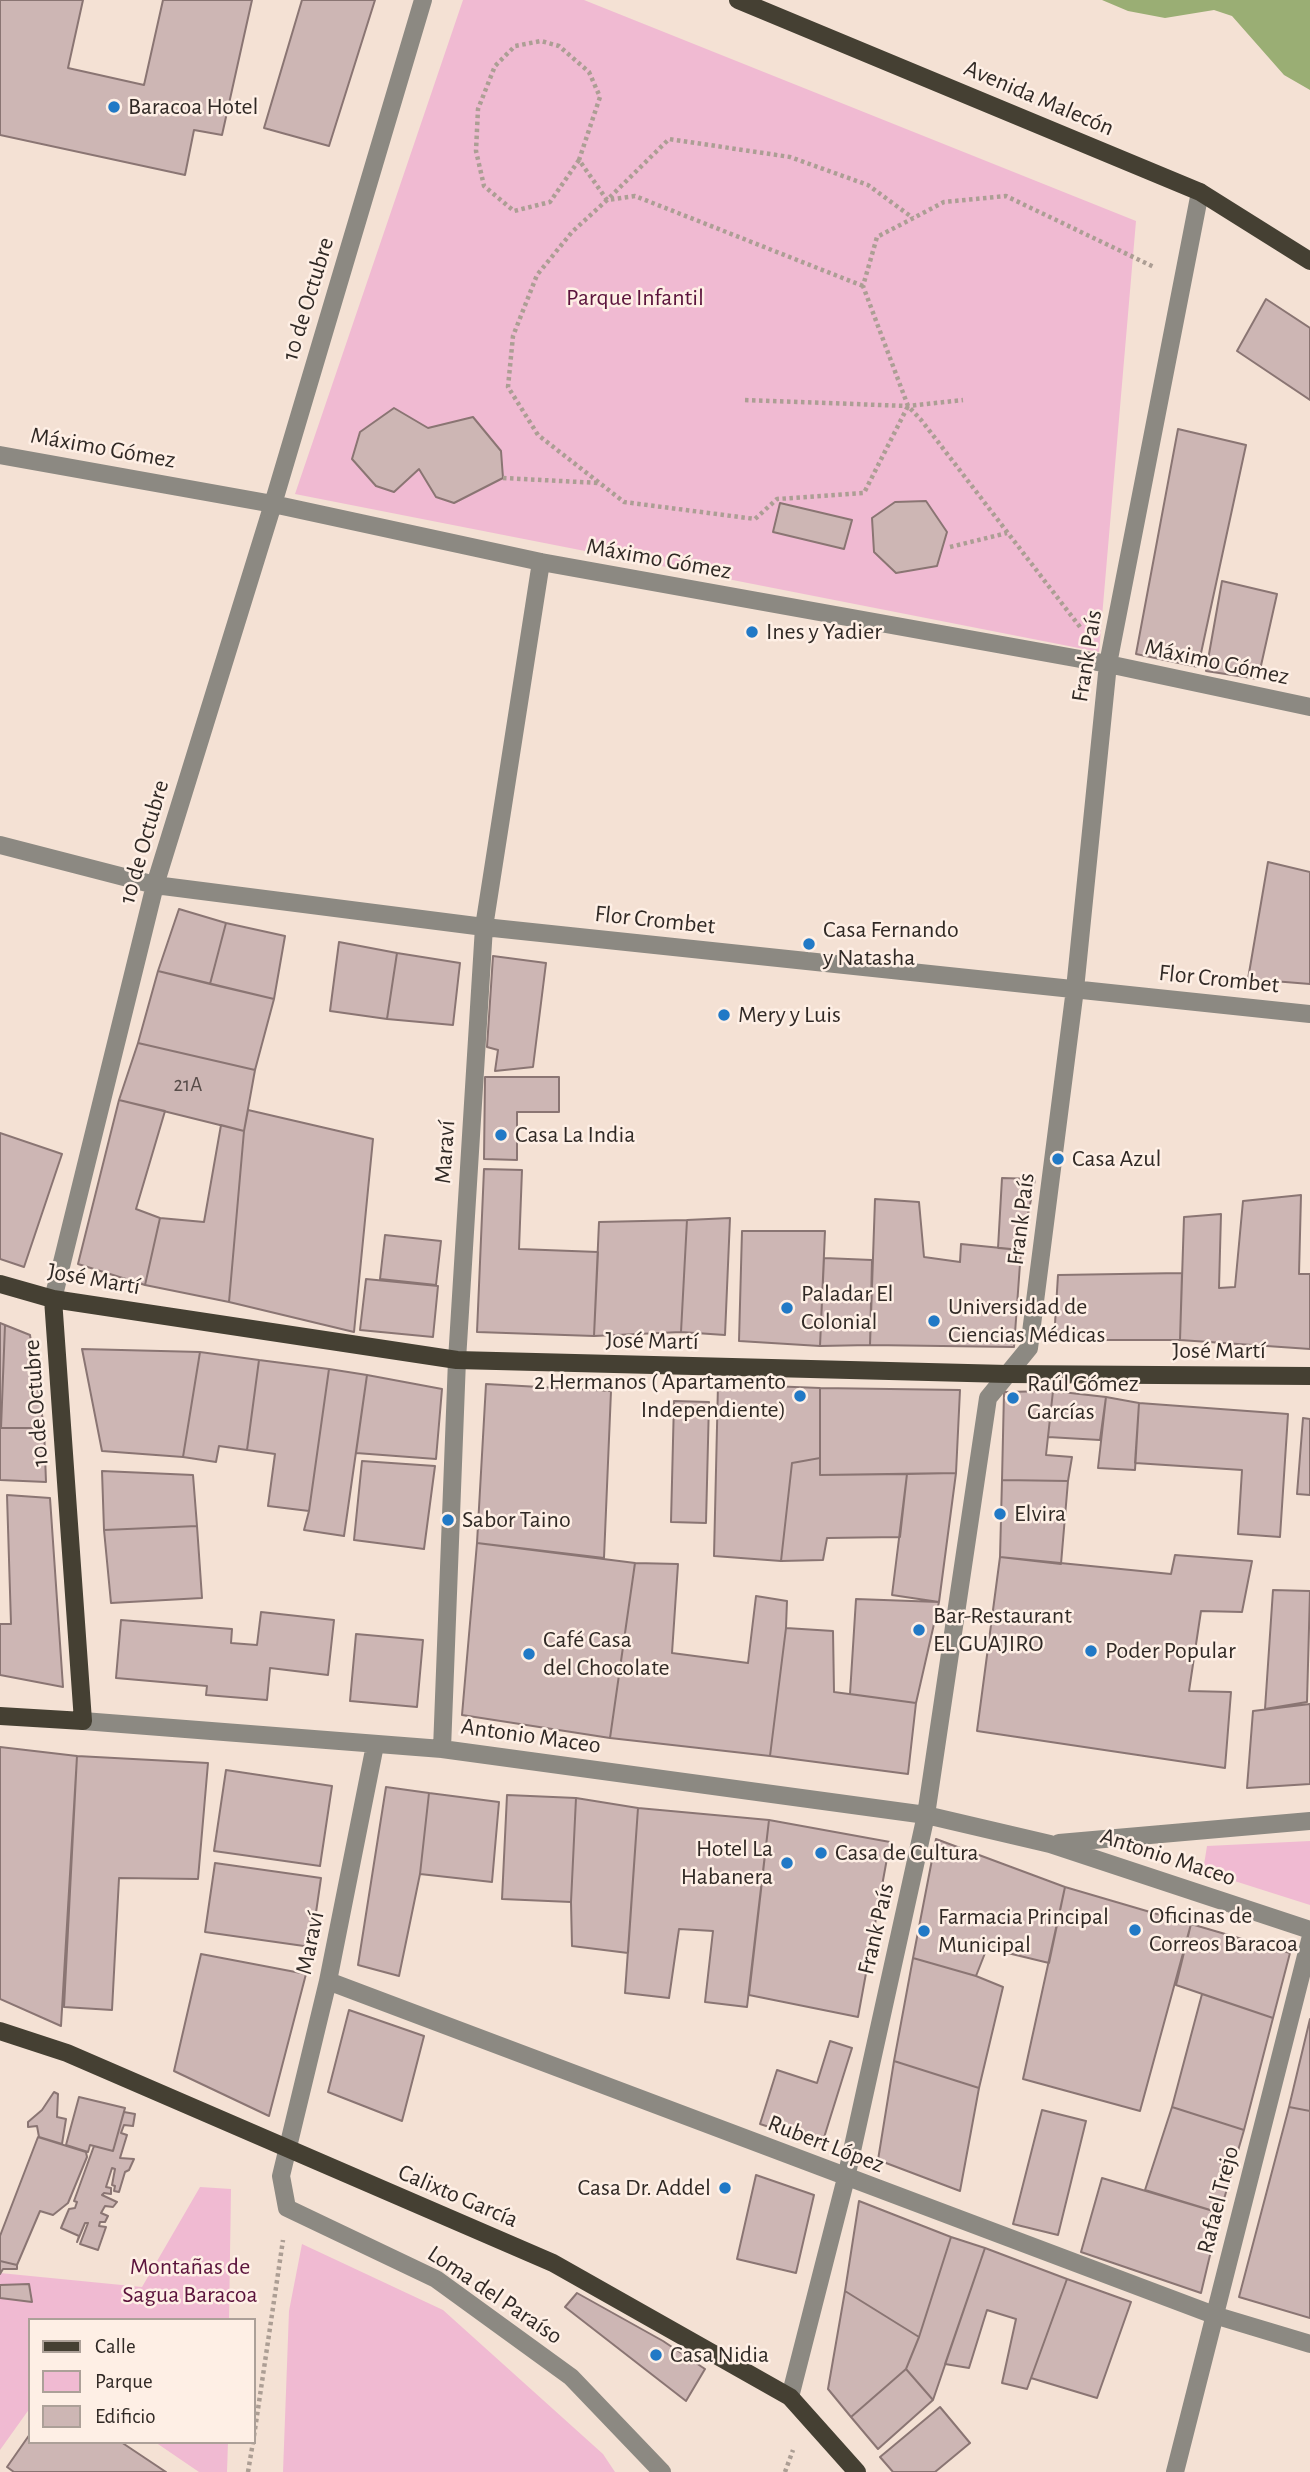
<!DOCTYPE html>
<meta charset="utf-8">
<style>
body{margin:0}
#map{position:relative;width:1310px;height:2472px;overflow:hidden;background:#f4e1d4;font-family:"Alegreya Sans",sans-serif}
canvas{display:block}
.legend{position:absolute;left:28px;top:2318px;width:228px;height:126px;box-sizing:border-box;background:#feefe5;border:2px solid #aca098;margin:0;padding:9px 12px;list-style:none;font-size:21px;color:#302925}
.legend li{display:flex;align-items:center;gap:14px;height:35px}
.legend b{width:35px;border:2px solid #aca098}
</style>
<div id="map">
<canvas width="1310" height="2472"></canvas>
<ul class="legend">
<li><b style="height:9px;background:#454033"></b>Calle</li>
<li><b style="height:19px;background:#f0bad2"></b>Parque</li>
<li><b style="height:19px;background:#cdb6b4"></b>Edificio</li>
</ul>
</div>
<script>
const ctx = document.querySelector('canvas').getContext('2d');
ctx.lineJoin = 'round';
function fill(path, color) {
  ctx.fillStyle = color;
  ctx.fill(path, 'evenodd');
}
function stroke(path, color, width, dash) {
  ctx.strokeStyle = color;
  ctx.lineWidth = width;
  ctx.lineCap = dash ? 'butt' : 'round';
  ctx.setLineDash(dash || []);
  ctx.stroke(path);
}
function label(font, color, halo, rows, align = 'center') {
  ctx.font = font + ' "Alegreya Sans",sans-serif';
  ctx.lineWidth = 5;
  ctx.setLineDash([]);
  ctx.textBaseline = 'middle';
  ctx.strokeStyle = halo;
  ctx.fillStyle = color;
  for (const [text, x, y, turn = 0] of rows) {
    ctx.save();
    ctx.translate(x, y);
    ctx.rotate((+turn || 0) * Math.PI / 180);
    ctx.textAlign = isNaN(turn) ? turn : align;
    if (halo) ctx.strokeText(text, 0, 0);
    ctx.fillText(text, 0, 0);
    ctx.restore();
  }
}
fill(new Path2D(`
 M463,0H584L1136,221L1099,652L295,494Z
 M1310,1841V1905L1203,1871L1207,1846Z
 M200,2187L231,2189L229,2320H30V2408L0,2450V2273L142,2287Z
 M302,2244L443,2310L603,2454L615,2472H283L289,2311Z
 M155,2442H228L227,2472H199Z`), '#f0bad2');
fill(new Path2D(`
 M1102,0H1310V90L1284,75L1232,16L1214,10L1165,18L1128,11Z`), '#9aae74');
const building = new Path2D(`
 M0,0H83L68,68L144,85L163,0H252L222,135L194,130L185,175L0,135Z
 M302,0H375L329,146L264,128Z
 M1266,299L1310,328V400L1237,351Z
 M394,408L428,428L473,417L501,451L503,478L454,503L436,497L419,469L394,492L376,486L352,459L360,432Z
 M1178,429L1246,445L1198,667L1136,654Z
 M926,501L947,532L937,566L896,573L874,552L872,518L895,502Z
 M780,503L852,520L844,549L773,532Z
 M1222,581L1277,594L1258,679L1206,671Z
 M1268,862L1310,872V984L1248,979Z
 M179,909L226,923L210,984L158,971Z
 M226,923L285,936L274,999L210,984Z
 M339,942L397,953L387,1019L330,1011Z
 M397,953L460,963L453,1025L387,1019Z
 M493,956L546,963L533,1067L495,1071L498,1050L487,1047Z
 M158,971L274,999L255,1070L138,1043Z
 M138,1043L255,1070L244,1131L119,1100Z
 M485,1077H559V1112H517V1160L484,1159Z
 M119,1100L165,1111L136,1209L160,1218L145,1285L78,1264Z
 M248,1110L373,1139L354,1332L229,1302L244,1131Z
 M221,1125L244,1131L229,1302L145,1285L160,1218L204,1222Z
 M0,1133L62,1154L24,1267L0,1259Z
 M484,1169L522,1170L519,1249L598,1252L594,1336L477,1332Z
 M1002,1178L1035,1179L1021,1250L998,1248Z
 M1301,1195L1299,1274H1310V1349L1180,1340L1184,1217L1221,1214L1219,1288L1235,1287L1243,1201Z
 M875,1199L919,1202L924,1257L960,1262L961,1244L1021,1250L1014,1347L870,1345Z
 M730,1218L725,1335L681,1332L687,1220Z
 M687,1220L681,1332L594,1336L599,1222Z
 M742,1231H825L820,1346L739,1341Z
 M385,1235L441,1241L436,1285L380,1279Z
 M824,1258L872,1260L870,1345L820,1346Z
 M1182,1273L1180,1340H1054L1058,1275Z
 M366,1279L438,1286L433,1337L360,1330Z
 M0,1323L5,1325L1,1428H0Z
 M5,1325L30,1335L44,1428H1Z
 M82,1349L200,1352L183,1457L102,1451Z
 M200,1352L259,1360L247,1450L219,1446L216,1462L183,1457Z
 M259,1360L329,1369L309,1511L268,1506L275,1454L247,1450Z
 M329,1369L367,1375L344,1536L304,1530L309,1511Z
 M367,1375L442,1389L436,1459L356,1453Z
 M486,1384L611,1391L604,1558L477,1543Z
 M718,1384L820,1388V1458L792,1463L781,1561L714,1556Z
 M820,1388L960,1390L956,1473L820,1475Z
 M1053,1391L1046,1455L1072,1457L1068,1481L1002,1480L1004,1392Z
 M1053,1391L1106,1397L1100,1440L1048,1437Z
 M1106,1397L1139,1403L1135,1470L1098,1468Z
 M674,1401L709,1402L706,1523L671,1522Z
 M1139,1403L1288,1414L1280,1537L1238,1534L1242,1470L1135,1463Z
 M1303,1418L1310,1419V1495L1297,1494Z
 M0,1428H44L46,1482L0,1480Z
 M820,1458V1475L907,1474L900,1537L827,1538L823,1560L781,1561L792,1463Z
 M362,1461L435,1466L424,1549L354,1540Z
 M102,1471L193,1475L197,1526L104,1530Z
 M956,1473L939,1602L892,1595L907,1474Z
 M1002,1480L1068,1481L1061,1564L1000,1557Z
 M7,1495L50,1498L63,1687L0,1675V1624H11Z
 M197,1526L202,1598L111,1603L104,1530Z
 M477,1543L635,1563L610,1738L462,1715Z
 M1175,1555L1252,1561L1242,1612L1201,1611L1189,1691L1231,1692L1225,1768L977,1731L1000,1557L1171,1574Z
 M635,1563L678,1564L672,1653L748,1663L756,1596L787,1601L786,1628L770,1756L610,1738Z
 M1273,1590L1310,1591L1307,1702L1265,1709Z
 M856,1599L939,1602L916,1703L850,1694Z
 M261,1612L334,1620L328,1675L270,1668L267,1700L206,1695L207,1686L116,1678L121,1620L232,1629L231,1643L257,1645Z
 M786,1628L833,1631L834,1692L916,1703L908,1774L770,1756Z
 M356,1634L423,1640L417,1707L350,1701Z
 M1310,1704V1784L1247,1788L1253,1711Z
 M0,1747L77,1756L61,2026L0,1999Z
 M77,1756L208,1763L198,1879L119,1878L112,2010L64,2007Z
 M226,1770L332,1786L320,1866L214,1851Z
 M386,1787L429,1793L420,1874L399,1976L358,1965Z
 M429,1793L499,1802L492,1882L420,1874Z
 M507,1795L576,1798L571,1902L502,1899Z
 M576,1798L638,1808L628,1953L572,1946L571,1902Z
 M638,1808L769,1820L747,2007L705,2002L713,1931L679,1929L669,1998L625,1993Z
 M769,1820L890,1842L858,2017L749,1995Z
 M936,1839L1065,1887L1049,1963L987,1948L976,1976L913,1958Z
 M215,1863L321,1878L311,1947L205,1932Z
 M1065,1887L1191,1924L1140,2111L1023,2079Z
 M1191,1924L1290,1953L1273,2018L1176,1985Z
 M201,1954L306,1974L269,2116L174,2071Z
 M913,1958L976,1976L1003,1987L979,2088L894,2061Z
 M1202,1994L1273,2018L1244,2130L1172,2107Z
 M349,2010L424,2036L402,2121L328,2092Z
 M1310,2019V2111L1289,2107Z
 M830,2041L852,2048L822,2144L760,2124L777,2070L817,2083Z
 M894,2061L979,2088L960,2191L878,2160Z
 M54,2092L58,2094L57,2117L66,2119L62,2144L39,2137L37,2126L28,2127V2122L42,2110Z
 M79,2097L125,2108L113,2151L90,2145L88,2152L66,2145Z
 M1172,2107L1244,2130L1220,2213L1145,2190Z
 M1289,2107L1310,2111V2318L1239,2297Z
 M1042,2110L1086,2121L1058,2235L1013,2224Z
 M124,2112L135,2114L133,2126L124,2125L121,2133L127,2135L120,2158L134,2159L129,2170L125,2172L119,2192L114,2191L115,2186L112,2185L115,2169L112,2168L106,2187L111,2188V2194L104,2193L102,2195L117,2202L113,2207L105,2206L101,2213L108,2216L105,2222H100L99,2226L106,2227L98,2250L80,2244L88,2223H85L77,2242L79,2236L61,2228L69,2209L75,2208L77,2202L74,2201L94,2146L113,2151Z
 M38,2137L86,2152L87,2157L68,2203L53,2215L40,2211L17,2265L0,2261V2236Z
 M756,2175L814,2195L796,2273L737,2259Z
 M1102,2178L1220,2213L1201,2293L1081,2252Z
 M859,2201L951,2237L919,2337L845,2291Z
 M951,2237L985,2248L933,2400L906,2369L919,2337Z
 M985,2248L1067,2279L1027,2389L1002,2383L1016,2319L987,2310L969,2368L945,2364Z
 M0,2261L17,2265V2269H3L0,2274Z
 M1067,2279L1131,2302L1097,2398L1031,2378Z
 M29,2284L32,2302L0,2298V2285Z
 M845,2291L919,2337L906,2369L851,2417L828,2389Z
 M577,2293L663,2341L705,2369L686,2401L565,2307Z
 M906,2369L933,2400L878,2449L851,2417Z
 M940,2407L970,2443L935,2472H893L880,2457Z
 M30,2434V2442H121L166,2472H14L7,2467Z`);
fill(building, '#cdb6b4');
stroke(building, '#8a7573', 2);
stroke(new Path2D(`
 M579,160L550,202L514,211L484,186L476,151L478,109L495,66L515,46L541,41L559,46L589,72L600,97L579,160L607,200L669,139L790,157L868,185L913,218
 M863,286L635,196L607,200L572,232L537,275L513,336L508,387L538,435L624,502L755,519L777,499L864,493L908,406
 M745,400L908,406L963,400
 M503,478L599,483
 M950,547L1007,533
 M1080,627L922,421L908,406L863,286L877,237L944,202L1006,196L1154,267
 M254,2436L283,2240
 M248,2472L253,2442
 M785,2472L793,2450`), '#ac9e94', 4.5, [3.5, 3.5]);
stroke(new Path2D(`
 M0,455L273,504L541,562L1108,664L1310,707
 M0,845L155,885L484,927L1310,1014
 M53,1299L155,885L273,504L423,0
 M83,1721L442,1749L926,1815L1050,1844L1310,1930
 M375,1745L328,1981L281,2176L287,2208L436,2279L571,2377L662,2472
 M442,1749L457,1360L484,927L541,562
 M1059,1843L1310,1821
 M328,1981L1214,2315L1310,2344
 M790,2397L846,2178L926,1815L988,1398L1029,1348L1075,989L1108,664L1200,192
 M1175,2472L1310,1940`), '#8c8982', 18);
stroke(new Path2D(`
 M738,0L1200,192L1310,261
 M0,1284L53,1299L457,1360L1007,1374L1310,1376
 M0,1716L83,1721L53,1299
 M0,2031L67,2053L553,2263L790,2397L857,2472`), '#454033', 18);
for (const [x, y, r, color] of [
 [114,107,7,"#2179c6"],
 [752,632,7,"#2179c6"],
 [809,944,7,"#2179c6"],
 [724,1015,7,"#2179c6"],
 [501,1135,7,"#2179c6"],
 [1058,1159,7,"#2179c6"],
 [787,1308,7,"#2179c6"],
 [934,1321,7,"#2179c6"],
 [800,1396,7,"#2179c6"],
 [1013,1398,7,"#2179c6"],
 [1000,1514,7,"#2179c6"],
 [448,1520,7,"#2179c6"],
 [919,1630,7,"#2179c6"],
 [1091,1651,7,"#2179c6"],
 [529,1654,7,"#2179c6"],
 [821,1853,7,"#2179c6"],
 [787,1863,7,"#2179c6"],
 [1135,1930,7,"#2179c6"],
 [924,1931,7,"#2179c6"],
 [725,2188,7,"#2179c6"],
 [656,2355,7,"#2179c6"]
]) {
  const dot = new Path2D();
  dot.arc(x, y, r, 0, 2 * Math.PI);
  ctx.fillStyle = color;
  ctx.fill(dot);
  stroke(dot, '#feefe5', 2.5);
}
label('21px', '#574c49', null, [
 ["21A",188,1085]
]);
label('24px', '#302925', '#feefe5', [
 ["Avenida Malecón",1039,98,23],
 ["10 de Octubre",308,299,-73],
 ["Máximo Gómez",103,448,10],
 ["Máximo Gómez",659,559,10],
 ["Frank País",1087,656,-81],
 ["Máximo Gómez",1217,662,12],
 ["10 de Octubre",144,842,-74],
 ["Flor Crombet",655,920,6],
 ["Flor Crombet",1219,979,6],
 ["Maraví",445,1152,-86],
 ["Frank País",1021,1219,-83],
 ["José Martí",94,1279,10],
 ["José Martí",652,1341,1],
 ["José Martí",1219,1351],
 ["10 de Octubre",36,1403,-94],
 ["Antonio Maceo",531,1736,8],
 ["Antonio Maceo",1168,1857,18],
 ["Frank País",876,1929,-77],
 ["Maraví",310,1943,-78],
 ["Rubert López",826,2144,21],
 ["Calixto García",458,2196,23],
 ["Rafael Trejo",1218,2200,-76],
 ["Loma del Paraíso",495,2295,34]
]);
label('24px', '#302925', '#feefe5', [
 ["Baracoa Hotel",128,107],
 ["Ines y Yadier",766,632],
 ["Casa Fernando",823,930],
 ["y Natasha",823,958],
 ["Mery y Luis",738,1015],
 ["Casa La India",515,1135],
 ["Casa Azul",1072,1159],
 ["Paladar El",801,1294],
 ["Colonial",801,1322],
 ["Universidad de",948,1307],
 ["Ciencias Médicas",948,1335],
 ["2 Hermanos ( Apartamento",786,1382,"right"],
 ["Independiente)",786,1410,"right"],
 ["Raúl Gómez",1027,1384],
 ["Garcías",1027,1412],
 ["Elvira",1014,1514],
 ["Sabor Taino",462,1520],
 ["Bar-Restaurant",933,1616],
 ["EL GUAJIRO",933,1644],
 ["Café Casa",543,1640],
 ["del Chocolate",543,1668],
 ["Poder Popular",1105,1651],
 ["Hotel La",773,1849,"right"],
 ["Habanera",773,1877,"right"],
 ["Casa de Cultura",835,1853],
 ["Oficinas de",1149,1916],
 ["Correos Baracoa",1149,1944],
 ["Farmacia Principal",938,1917],
 ["Municipal",938,1945],
 ["Casa Dr. Addel",711,2188,"right"],
 ["Casa Nidia",670,2355]
], 'left');
label('24px', '#5b133c', '#feefe5', [
 ["Parque Infantil",635,298],
 ["Montañas de",190,2267],
 ["Sagua Baracoa",190,2295]
]);
</script>
